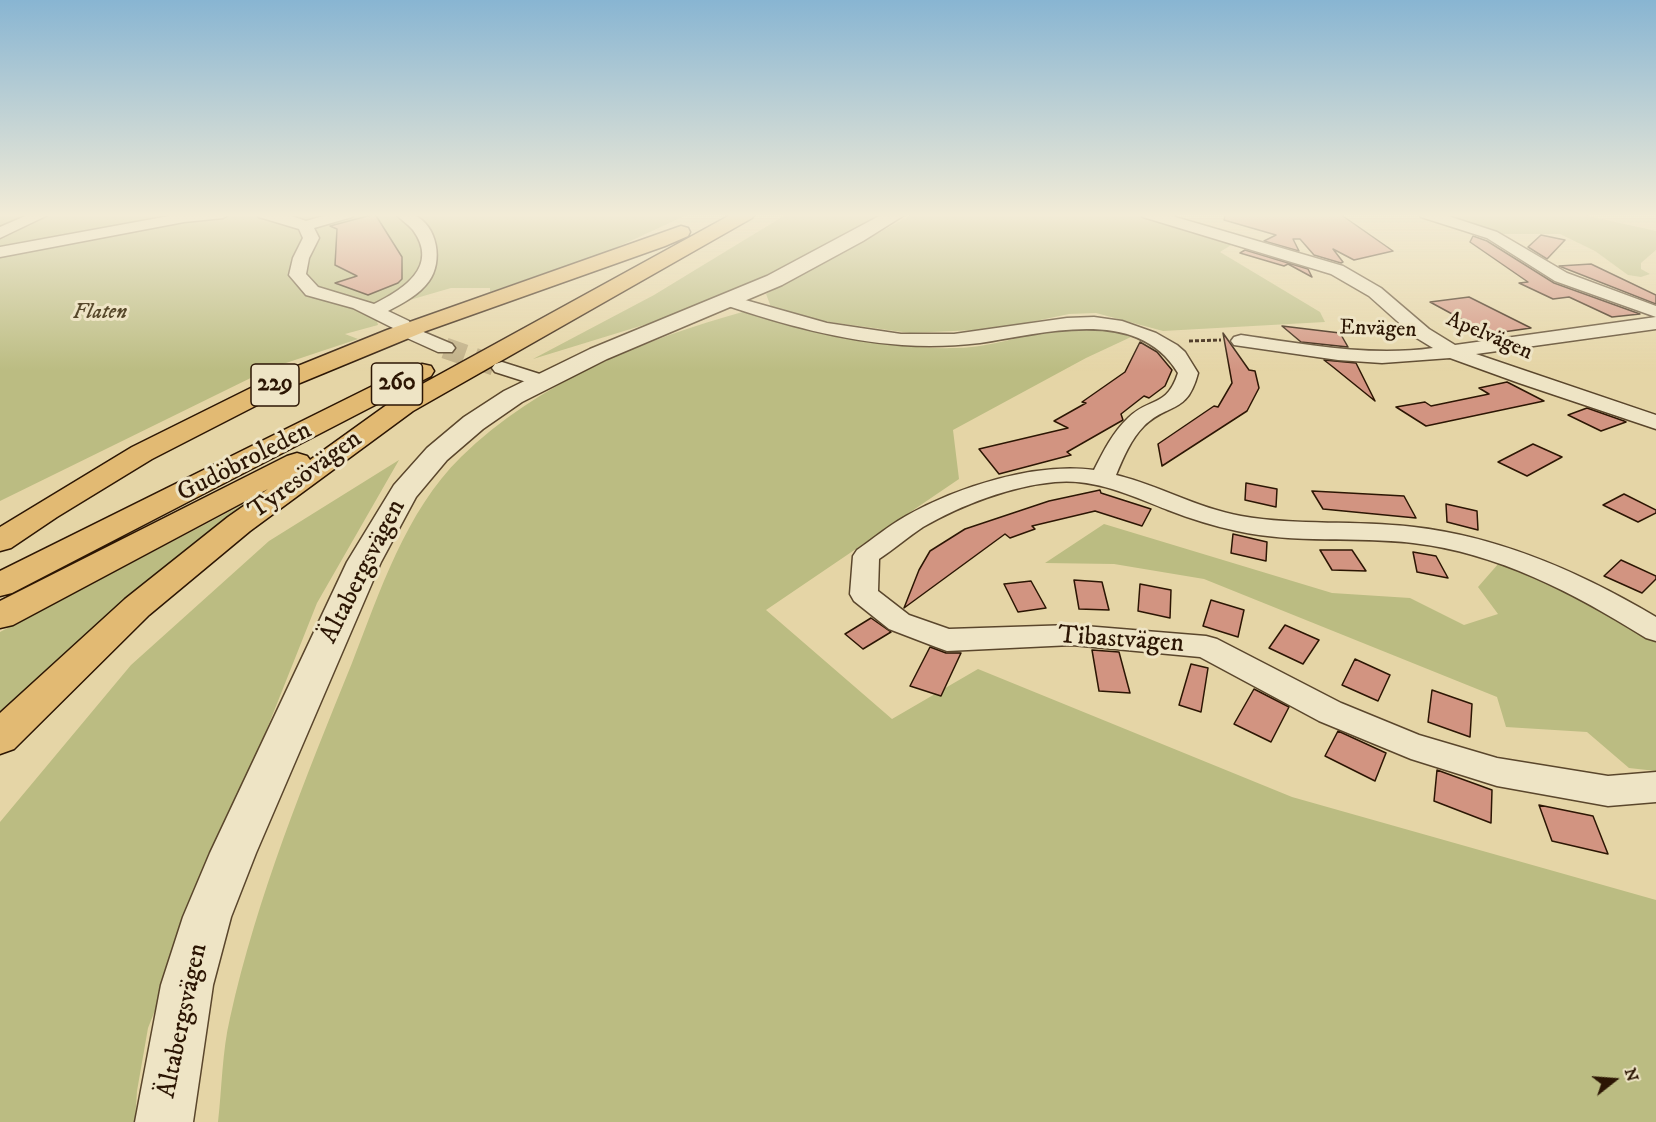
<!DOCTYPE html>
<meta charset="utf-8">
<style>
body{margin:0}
#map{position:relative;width:1656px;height:1122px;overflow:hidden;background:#e5d5a6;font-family:"IM FELL DW Pica",serif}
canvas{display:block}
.north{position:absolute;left:1584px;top:1050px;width:60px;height:60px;-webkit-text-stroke:4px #eee4c5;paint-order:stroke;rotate:73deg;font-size:16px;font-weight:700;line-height:24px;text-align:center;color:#2c1604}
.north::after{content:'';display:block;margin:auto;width:21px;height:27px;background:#2c1604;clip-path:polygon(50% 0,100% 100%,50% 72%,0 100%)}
</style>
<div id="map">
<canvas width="1656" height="1122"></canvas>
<div class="north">N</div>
</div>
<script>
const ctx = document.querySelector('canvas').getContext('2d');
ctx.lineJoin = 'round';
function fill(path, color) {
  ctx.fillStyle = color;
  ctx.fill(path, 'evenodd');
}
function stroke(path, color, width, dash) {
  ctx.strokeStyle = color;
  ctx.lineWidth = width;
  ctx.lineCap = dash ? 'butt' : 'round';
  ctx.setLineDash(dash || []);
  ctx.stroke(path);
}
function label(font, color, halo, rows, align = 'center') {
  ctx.font = font + ' "IM FELL DW Pica",serif';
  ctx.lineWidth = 6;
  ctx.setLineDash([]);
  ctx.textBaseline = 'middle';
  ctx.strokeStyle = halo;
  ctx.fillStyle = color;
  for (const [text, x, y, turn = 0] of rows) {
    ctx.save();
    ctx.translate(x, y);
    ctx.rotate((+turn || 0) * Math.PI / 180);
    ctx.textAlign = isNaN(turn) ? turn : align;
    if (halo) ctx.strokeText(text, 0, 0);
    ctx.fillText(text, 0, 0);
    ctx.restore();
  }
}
fill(new Path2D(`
 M0,214H689L611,250L490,292V288H451L396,304L376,317L378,325L345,334L358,339L271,368L0,501Z
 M787,214H886L832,245L699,308L533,359L654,295Z
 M913,214H1139L1236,242L1220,252L1320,312L1325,322L1163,331L1096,313L1069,314L997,329L910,333L815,320L771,307L766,294Z
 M1435,214H1580L1656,231V250L1641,263V269L1650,274L1641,277L1628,275L1595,251L1560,234H1499Z
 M746,311C815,331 884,350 956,348C1014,347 1074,310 1131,337L1086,358L953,430L959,479L766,610L892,719L978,669L1292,797L1656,900V1122H218C222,1088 222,1052 230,1018C257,896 305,779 352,663C380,592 405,512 461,457C538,382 644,339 746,311Z
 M399,460L317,603L148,1028L137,1091L135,1122H0V822L131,665L269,541Z
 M265,493C175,564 79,632 0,715V632Z
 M1104,524L1332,593L1410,598L1464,625L1498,614L1478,587L1499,563L1600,604L1656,641V771L1629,768L1587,732L1506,727L1497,697L1204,579L1114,564L1045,563Z`), '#bbbc82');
const building = new Path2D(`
 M375,214L402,257V279L398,283L368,295L335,283L357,276L335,265L337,229L330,226Z
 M1225,214H1340L1393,251L1354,260L1333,249L1343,262L1341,263L1314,255L1300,239H1293L1299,251L1264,241L1276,235L1224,220Z
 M1541,235L1565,240L1547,259L1528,247Z
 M1473,236L1487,241L1554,283L1640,314L1612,317L1569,297L1553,299L1519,283L1528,282L1470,242Z
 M1245,250L1308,269L1312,277L1288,264L1284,266L1240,253Z
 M1591,264L1656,295V304L1559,266Z
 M1469,297L1531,328L1489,334L1430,302Z
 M1282,326L1340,333L1348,347L1301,342Z
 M1223,333L1249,370L1255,371L1259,388L1247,411L1162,466L1158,444L1214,406L1218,407L1232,383Z
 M1140,342L1157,352L1172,370L1165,386L1149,398L1144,396L1121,414L1123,420L1067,452L1071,455L999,474L979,449L1068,428L1054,421L1086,403L1082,402L1125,372Z
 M1324,360L1356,363L1375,401L1333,367Z
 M1507,382L1544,401L1426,426L1396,407L1425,402L1431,406L1489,394L1479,388Z
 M1587,408L1624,421L1626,422L1601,431L1568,415Z
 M1533,444L1562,457L1527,476L1498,462Z
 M1246,483L1277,489L1276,507L1245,500Z
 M1100,490L1101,493L1151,509L1142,526L1095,511L1032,526L1035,529L1010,538L1005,534L904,608L919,570L930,551L965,529L1049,501Z
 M1312,491L1404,496L1416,518L1323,509Z
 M1624,494L1656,510V513L1638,522L1603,505Z
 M1446,504L1477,511L1478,530L1447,522Z
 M1233,534L1267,542L1266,561L1231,553Z
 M1320,550H1352L1366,571L1332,570Z
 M1413,552L1436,556L1448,578L1417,572Z
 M1621,560L1656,576V579L1642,593L1604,576Z
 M1074,580L1102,582L1109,610L1079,609Z
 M1031,581L1046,608L1018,612L1004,584Z
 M1140,584L1171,590L1170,618L1138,611Z
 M1211,600L1244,610L1238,637L1203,626Z
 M871,618L891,632L863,649L845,634Z
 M1285,625L1319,640L1303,664L1269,648Z
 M930,647L946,653H961L941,696L910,686Z
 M1092,650L1119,652L1130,693L1099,691Z
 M1355,659L1390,675L1378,701L1342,685Z
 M1191,664L1208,668L1201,712L1179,705Z
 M1254,689L1289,707L1271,742L1234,724Z
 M1432,690L1472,704L1470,737L1428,722Z
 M1338,731L1386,753L1375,781L1325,756Z
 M1437,770L1492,790L1491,823L1434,801Z
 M1539,805L1593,816L1608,854L1552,841Z`);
fill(building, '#d29481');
stroke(building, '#2c1604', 1.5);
stroke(new Path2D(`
 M445,348L502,368`), '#c0af86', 21, [21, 10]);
const minor = new Path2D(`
 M30,214H50L0,238V227Z
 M180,214H230L223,218L184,222L0,257V247Z
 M257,214H286L306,221L330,214H354L352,217L314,228L319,238L309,258L306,274L318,287L374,304C402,290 440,267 413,230C408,224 401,220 396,214C401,214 410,213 414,215C438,226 443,262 429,281C419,295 403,303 388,311L409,321L411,325L409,329H395L353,308L306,295L289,275L293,258L303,238L299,229L259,217Z
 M1141,214H1165L1343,266L1381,288L1429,329L1455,345L1656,317V329L1476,354L1656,415V429L1519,383L1450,358L1382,363L1338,360L1234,345L1231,341L1234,337L1241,335C1304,344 1369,357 1433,348L1415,337L1369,296L1331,274L1143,217Z
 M1419,214H1442L1497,232L1567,273L1656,306V317L1555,281L1487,238L1421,217Z
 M731,296L827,323L901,334H954L1067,318L1094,317L1122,321L1156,333L1177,345L1185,352L1198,373C1187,415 1169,402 1144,426C1131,439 1123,458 1116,475C1158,485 1197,508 1241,516C1298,526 1357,520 1414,527C1501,537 1582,573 1656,617V641L1646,638C1574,593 1498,553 1413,543C1355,536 1295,544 1237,531C1214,526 1191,519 1168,510C1132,496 1095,478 1055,482C1011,486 961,505 923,527C908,537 894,549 879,559L878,591L909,615L949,629L1072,625L1206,636L1217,639L1341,703L1419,735L1497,758L1608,776L1656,772V802L1608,806L1497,786L1411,759L1319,721L1200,657L1072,645L947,651L936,647L889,629L854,601L850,594L853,556L857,550C873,539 888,526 906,516C957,487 1035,462 1094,470C1103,452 1113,432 1128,418C1149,397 1167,408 1178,373C1137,305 1043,334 980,343C954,346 929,347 902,345C842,341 782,324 725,305L722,301L725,297Z
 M414,328L452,344L455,348L452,352H438L407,338L405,334L407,330Z
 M502,362L546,376L549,380L546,384L539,386L495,372L492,368L495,364Z`);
const tertiary = new Path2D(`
 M883,214H906L863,241L782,285L607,359L522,402L483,429L447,460L416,497L381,562L256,853L231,917L213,985L193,1122H135L161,985L183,917L210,853L347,562L394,485L427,448L464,417L504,391L590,349L767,276Z`);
const motorway = new Path2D(`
 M732,214H755L752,218L413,411L250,531L149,615L14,749L0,754V713L125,599L228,517L268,489L13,625L0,628V601L287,456L297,453L307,456L310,460L395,399Z
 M681,226L688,228L690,232L688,236L665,246L426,331L300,383L152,459L57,517L11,548L0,551V527L132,447L283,372L387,330Z
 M422,364L431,366L434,371L431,376L12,593L0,596V571L413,366Z`);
stroke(minor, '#5a462c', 3);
stroke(tertiary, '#5a462c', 3);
stroke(motorway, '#2c1604', 3);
stroke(new Path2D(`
 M1189,341L1221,340`), '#2c1604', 3, [4, 2]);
fill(minor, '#eee4c5');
fill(tertiary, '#eee4c5');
fill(motorway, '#e2ba73');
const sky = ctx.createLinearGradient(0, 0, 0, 371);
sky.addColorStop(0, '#88b5d2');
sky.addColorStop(0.58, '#f3ecd7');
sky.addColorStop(1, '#f3ecd700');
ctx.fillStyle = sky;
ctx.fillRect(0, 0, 1656, 371);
label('italic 22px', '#57482a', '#eee4c5', [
 ["Flaten",100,313]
]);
label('22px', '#2c1604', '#eee4c5', [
 ["Envägen",1378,330,2],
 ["Apelvägen",1489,337,23]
]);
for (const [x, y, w] of [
 [397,384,51],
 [275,385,48]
]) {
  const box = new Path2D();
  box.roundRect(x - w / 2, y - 21, w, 42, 4.5);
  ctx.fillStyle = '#eee4c5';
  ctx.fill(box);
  stroke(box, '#2c1604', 1.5);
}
label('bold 24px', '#2c1604', null, [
 ["260",397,384],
 ["229",275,385]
]);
label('26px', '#2c1604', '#eee4c5', [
 ["Gudöbroleden",245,463,-27],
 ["Tyresövägen",306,476,-36],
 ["Ältabergsvägen",364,572,-63],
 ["Tibastvägen",1121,641,4],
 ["Ältabergsvägen",184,1021,-78]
]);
</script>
